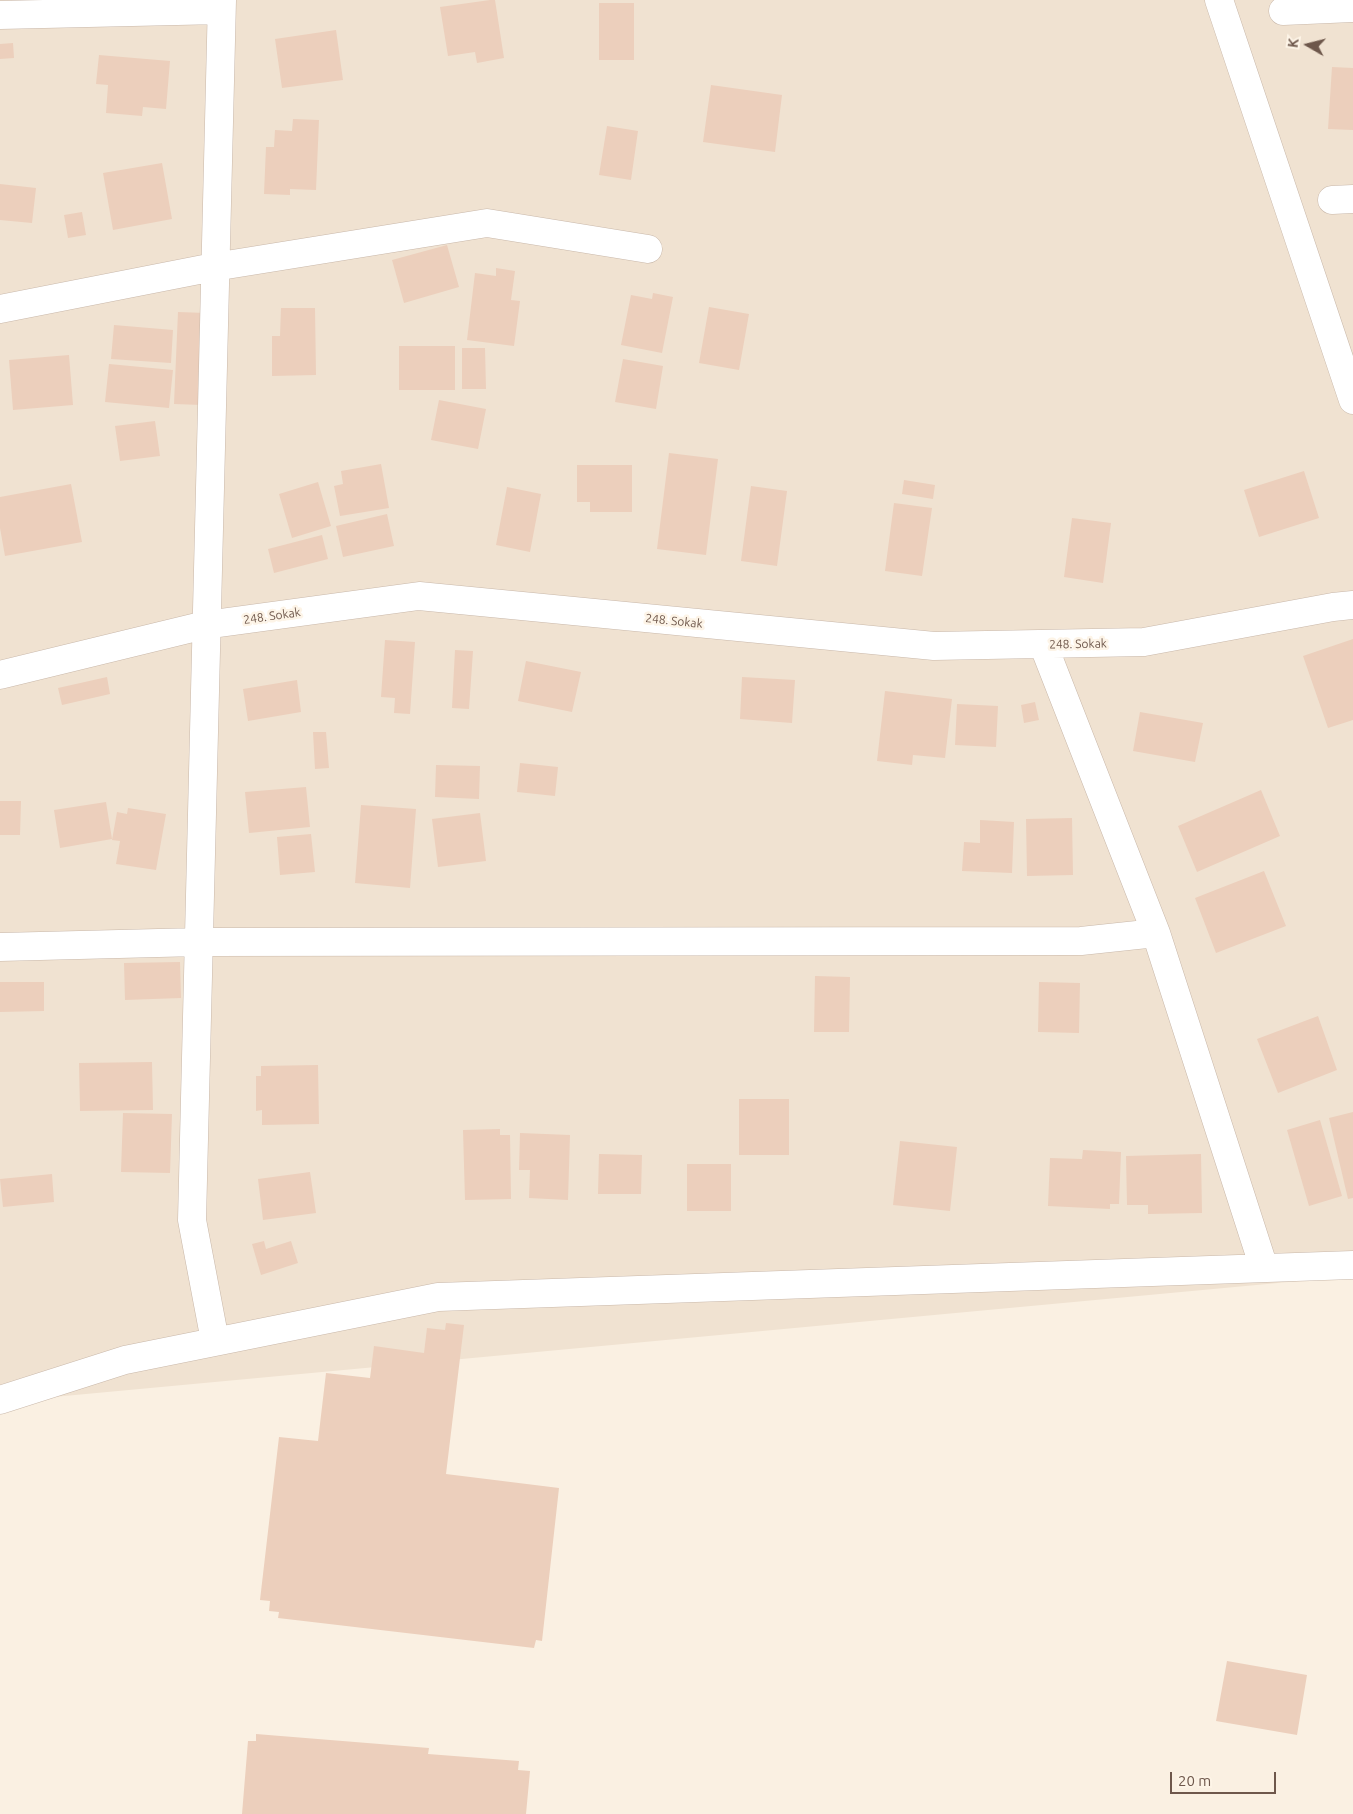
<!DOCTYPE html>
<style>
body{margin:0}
#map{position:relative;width:1353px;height:1814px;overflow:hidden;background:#faf0e2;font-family:Ubuntu,sans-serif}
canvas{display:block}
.north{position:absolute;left:1283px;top:20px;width:50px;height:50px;-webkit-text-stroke:4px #fdf4e7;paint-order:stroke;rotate:278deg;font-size:14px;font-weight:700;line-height:20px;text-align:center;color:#6e574b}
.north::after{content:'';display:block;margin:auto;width:18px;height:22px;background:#6e574b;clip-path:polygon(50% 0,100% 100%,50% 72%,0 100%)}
.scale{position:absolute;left:1170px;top:1772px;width:106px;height:22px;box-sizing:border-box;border:2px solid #6e574b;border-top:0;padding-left:6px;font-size:15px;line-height:18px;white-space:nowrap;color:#6e574b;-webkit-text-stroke:4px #fdf4e7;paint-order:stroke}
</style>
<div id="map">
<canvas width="1353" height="1814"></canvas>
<div class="north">K</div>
<div class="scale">20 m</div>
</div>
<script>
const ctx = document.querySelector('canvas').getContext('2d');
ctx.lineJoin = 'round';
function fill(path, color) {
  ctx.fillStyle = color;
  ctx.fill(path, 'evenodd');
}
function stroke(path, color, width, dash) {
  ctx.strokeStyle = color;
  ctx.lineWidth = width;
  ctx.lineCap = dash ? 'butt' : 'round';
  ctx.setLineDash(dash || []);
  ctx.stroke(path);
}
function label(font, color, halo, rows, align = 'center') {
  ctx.font = font + ' Ubuntu,sans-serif';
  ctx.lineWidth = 5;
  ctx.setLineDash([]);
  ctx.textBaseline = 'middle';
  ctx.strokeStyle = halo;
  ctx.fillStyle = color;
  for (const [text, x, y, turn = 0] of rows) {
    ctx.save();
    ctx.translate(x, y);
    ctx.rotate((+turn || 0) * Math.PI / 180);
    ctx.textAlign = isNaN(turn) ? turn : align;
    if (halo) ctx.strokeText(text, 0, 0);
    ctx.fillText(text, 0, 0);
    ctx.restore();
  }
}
fill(new Path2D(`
 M0,0H1353V1276L0,1402Z`), '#f0e2d1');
fill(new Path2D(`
 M490,0H495L504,58L477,63L475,52L448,56L440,7Z
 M599,3H634V60H599Z
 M336,30L343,80L282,88L275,39Z
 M13,43L14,58L0,59V44Z
 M99,55L170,61L166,109L143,107L142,116L106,113L108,85L96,84Z
 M1332,67L1353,68V130L1328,129Z
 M711,85L782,95L775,152L703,142Z
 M293,119L319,120L316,190L290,189V195L264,194L266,147H274L275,130L292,131Z
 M607,126L638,131L631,180L599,175Z
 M162,163L172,219L113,230L103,173Z
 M0,184L36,188L32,223L0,220Z
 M82,212L86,235L68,238L64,215Z
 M447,245L459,287L404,303L392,260Z
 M496,268L515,271L511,300L520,301L514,346L467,340L475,273L496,276Z
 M653,293L673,297L662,353L621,345L631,295L652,299Z
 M709,307L749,314L739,370L699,363Z
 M281,308H315L316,375L272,376V336H280Z
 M178,312L206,313L202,405L174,404Z
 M114,325L173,330L171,363L111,359Z
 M399,346H455V390H399Z
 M462,348H485L486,389H462Z
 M69,355L73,405L13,410L9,360Z
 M623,359L663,366L656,409L615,402Z
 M109,364L173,370L169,408L105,402Z
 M439,400L486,409L478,449L431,440Z
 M155,421L160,456L120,461L115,426Z
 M669,453L718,459L706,555L657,549Z
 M381,464L389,508L340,516L334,486L343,484L341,471Z
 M577,465H632V512H590V502H577Z
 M1304,471L1319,518L1259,537L1244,490Z
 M904,480L935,485L933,499L902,494Z
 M318,482L331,526L292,538L279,494Z
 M71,484L82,542L5,556L0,528V497Z
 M751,486L787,491L777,566L741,561Z
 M507,487L541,494L530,552L496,545Z
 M894,503L932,508L922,576L885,571Z
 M387,514L394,546L343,557L336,526Z
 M1072,518L1111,523L1103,583L1064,577Z
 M322,535L328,559L274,573L268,549Z
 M1353,639V720L1328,728L1303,656Z
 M385,640L415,642L410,714L394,713L395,698L381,697Z
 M455,650L473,651L469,709L452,708Z
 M526,661L581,672L572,712L518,701Z
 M107,677L110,694L62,705L58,688Z
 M742,677L795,680L792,723L740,719Z
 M297,680L301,712L248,721L243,689Z
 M885,691L952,699L945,758L913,755L912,765L877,761Z
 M1035,702L1039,720L1024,723L1021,705Z
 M957,704L998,706L996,747L955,745Z
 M1140,712L1203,723L1195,762L1133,751Z
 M313,732H326L329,768L315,769Z
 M520,763L558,767L555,796L517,792Z
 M436,765L480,766L479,799L435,797Z
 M306,787L310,827L249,833L245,792Z
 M1261,790L1280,836L1197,872L1178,826Z
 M0,801H21L20,835H0Z
 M106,802L112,839L60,848L54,810Z
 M361,805L416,809L410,888L355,883Z
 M128,808L166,814L156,870L116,864L120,841L112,840L117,812L127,814Z
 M480,813L486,861L438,867L432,819Z
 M1072,818L1073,875L1027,876L1026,819Z
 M980,820L1014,822L1012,873L962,871L964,842L980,843Z
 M311,834L315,872L280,875L277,837Z
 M1264,871L1286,926L1216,953L1195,898Z
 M180,962L181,998L125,1000L124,963Z
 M815,976L850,977L849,1032H814Z
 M0,982H44V1011L0,1012Z
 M1039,982L1080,983L1079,1033L1038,1032Z
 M1318,1016L1337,1070L1278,1093L1257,1039Z
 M152,1062L153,1110L80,1111L79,1063Z
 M318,1065L319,1124L262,1125V1110L256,1111V1076H261V1066Z
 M739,1099H789V1155H739Z
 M1353,1112V1198L1348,1199L1329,1118Z
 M123,1113L172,1114L170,1173L121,1172Z
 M1320,1120L1342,1196L1309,1206L1287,1130Z
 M500,1129V1135H510L511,1199L465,1200L463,1130Z
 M520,1133L570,1135L568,1200L529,1198L530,1170H519Z
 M900,1141L957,1147L950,1211L893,1205Z
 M1083,1150L1121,1152L1119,1204H1110V1209L1048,1206L1050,1158L1082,1159Z
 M599,1154L642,1155L641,1194H598Z
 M1201,1154L1202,1213L1148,1214V1205H1127L1126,1156Z
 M687,1164H731V1211H687Z
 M310,1172L316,1213L263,1220L258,1179Z
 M52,1174L54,1202L3,1207L0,1179Z
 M264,1241L266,1249L291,1241L298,1263L261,1275L252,1244Z
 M446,1323L464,1325L446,1474L559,1488L542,1641L536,1640L534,1648L278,1618L279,1612L269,1611L270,1601L260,1600L279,1437L318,1441L326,1373L370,1378L374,1346L424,1353L427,1328L445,1330Z
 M1227,1661L1307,1675L1297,1735L1216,1721Z
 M256,1734L429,1748L428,1754L519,1761L518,1770L530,1771L526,1814H242L248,1741H256Z`), '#eccfbc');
const minor = new Path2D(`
 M1219,0L1353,400
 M1283,11L1353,8
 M0,15L221,10
 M1332,200L1353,199
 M0,309L214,267L487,223L648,249
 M1043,644L1156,933
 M0,675L205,625L419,596L934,646L1144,642L1333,607L1353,605
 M0,947L198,942L1081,941L1156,933L1264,1268
 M215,1341L192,1220L222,0
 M0,1400L125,1360L438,1297L1353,1265`);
stroke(minor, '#c9b8aa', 29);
stroke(minor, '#fff', 28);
label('12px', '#6e574b', '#fdf4e7', [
 ["248. Sokak",272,616,-8],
 ["248. Sokak",674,621,6],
 ["248. Sokak",1078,644,-1]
]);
</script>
